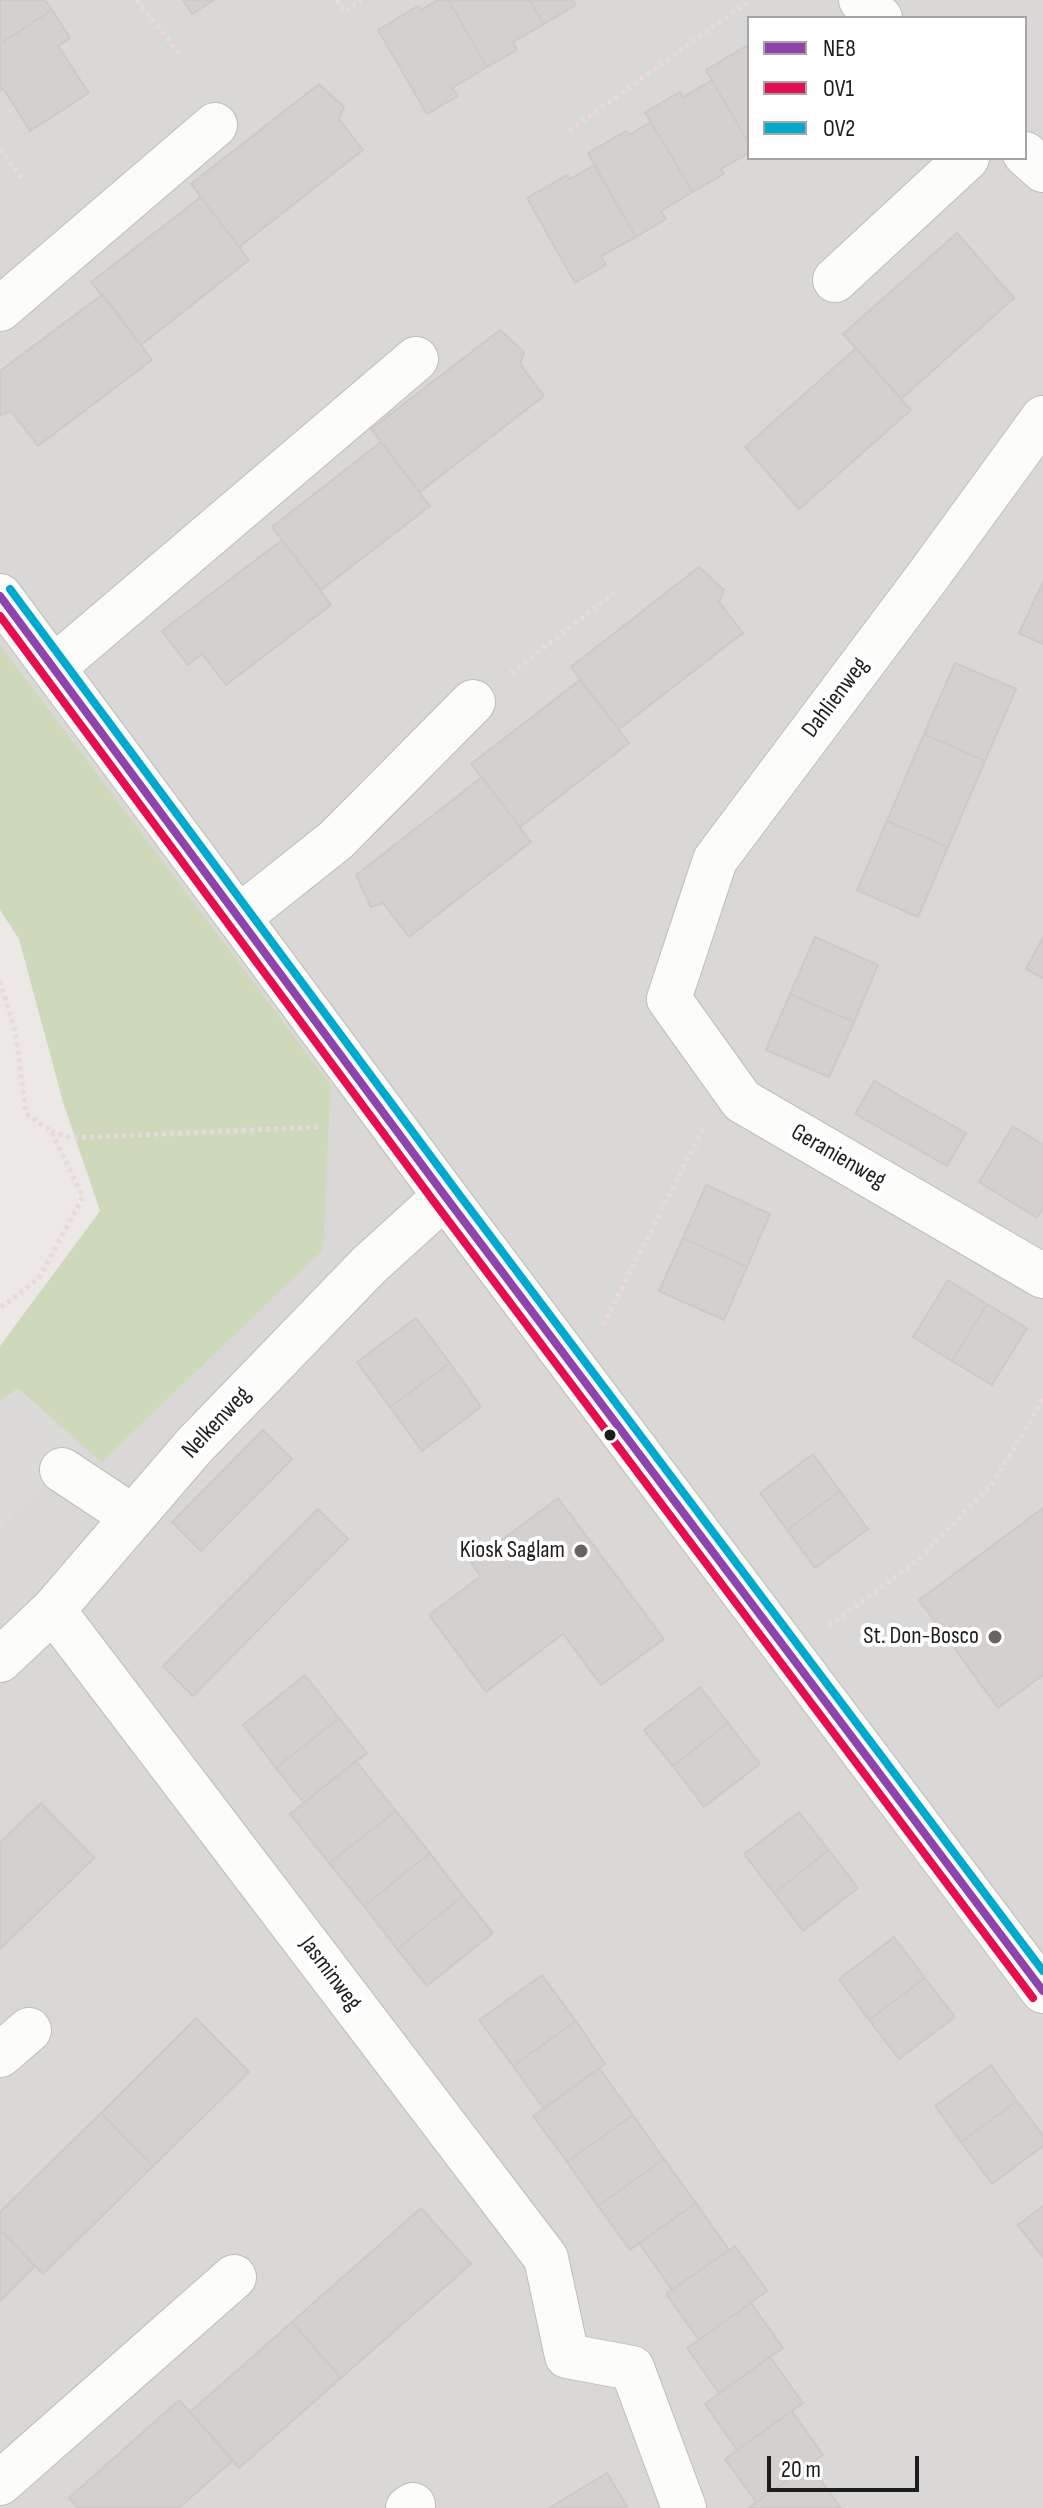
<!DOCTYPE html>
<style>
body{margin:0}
#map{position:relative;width:1043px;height:2508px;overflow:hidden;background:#ebe8e6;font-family:"Sofia Sans Condensed",sans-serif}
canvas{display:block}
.legend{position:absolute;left:747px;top:16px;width:280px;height:144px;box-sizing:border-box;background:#fff;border:2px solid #a5a5a5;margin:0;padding:10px 14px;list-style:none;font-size:24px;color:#1d1d1d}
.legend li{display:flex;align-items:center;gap:16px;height:40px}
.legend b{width:40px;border:2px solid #a5a5a5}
.scale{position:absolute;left:767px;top:2456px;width:152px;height:36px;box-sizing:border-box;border:4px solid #1d1d1d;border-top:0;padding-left:10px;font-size:24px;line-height:28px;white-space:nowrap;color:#1d1d1d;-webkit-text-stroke:6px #fff;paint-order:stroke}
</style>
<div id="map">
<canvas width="1043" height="2508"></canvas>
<ul class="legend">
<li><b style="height:10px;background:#8e44ad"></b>NE8</li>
<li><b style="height:10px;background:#e50e51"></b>OV1</li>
<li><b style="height:10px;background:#00a9ce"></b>OV2</li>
</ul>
<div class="scale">20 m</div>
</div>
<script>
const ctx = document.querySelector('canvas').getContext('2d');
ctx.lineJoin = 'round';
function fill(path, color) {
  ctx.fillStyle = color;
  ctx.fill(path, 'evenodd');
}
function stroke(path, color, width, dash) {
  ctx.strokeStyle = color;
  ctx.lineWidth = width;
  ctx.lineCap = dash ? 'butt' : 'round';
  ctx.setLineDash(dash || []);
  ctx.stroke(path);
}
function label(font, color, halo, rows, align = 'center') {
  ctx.font = font + ' "Sofia Sans Condensed",sans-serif';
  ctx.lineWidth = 8;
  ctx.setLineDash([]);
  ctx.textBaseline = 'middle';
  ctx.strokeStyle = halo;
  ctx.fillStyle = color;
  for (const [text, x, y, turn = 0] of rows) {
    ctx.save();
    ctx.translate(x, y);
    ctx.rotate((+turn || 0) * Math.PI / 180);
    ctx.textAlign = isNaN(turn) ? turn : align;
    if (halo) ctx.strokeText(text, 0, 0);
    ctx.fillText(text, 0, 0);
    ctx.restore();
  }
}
fill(new Path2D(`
 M0,0H1043V2508H0V1401L17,1389L103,1461L322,1250L331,1085L0,644ZM749,18H1025V158H749Z`), '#dad8d7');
fill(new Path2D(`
 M1043,1435V1927L840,1643L936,1565Z`), '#d9d8d7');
fill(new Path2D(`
 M0,644L331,1085L323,1250L102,1462L18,1389L0,1401V1346L100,1211L63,1102L19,939L0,910Z`), '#ced9bb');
fill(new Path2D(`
 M17,1389L85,1448L0,1529V1401Z`), '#dbdad9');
const building = new Path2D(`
 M0,0H45L52,10L0,44Z
 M183,0H214L192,14Z
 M438,0H448L487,67L452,88L458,96L427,114L378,30L418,6L421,10Z
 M448,0H530L544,24L513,42L517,50L487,67Z
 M530,0H573L576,5L544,24Z
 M52,10L70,38L58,46L89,93L30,131L3,88L0,90V44Z
 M748,45L749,46V144L706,70Z
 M712,80L749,144V153L721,169L724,174L693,192L645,112L680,92L683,97Z
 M319,84L344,107L339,119L363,150L239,247L191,184Z
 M651,122L693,192L661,211L666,219L636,237L588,153L626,131L629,135Z
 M594,165L636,237L601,256L606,265L575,283L527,198L567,175L570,179Z
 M201,197L249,260L141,345L91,282Z
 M957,233L1014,298L901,399L843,334Z
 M103,294L152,360L38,446L11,411L0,415V371Z
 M500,330L524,352L520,364L544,396L420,492L371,429Z
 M856,348L911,410L799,509L745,447Z
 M381,442L430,506L321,590L272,527Z
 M282,540L331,605L226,685L202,654L188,665L162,631Z
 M699,567L724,590L719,602L743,633L619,729L571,667Z
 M1043,582V644L1019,633Z
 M955,663L1016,689L985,761L924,734Z
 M580,680L629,743L520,827L471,764Z
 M924,734L985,761L948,847L887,821Z
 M482,777L531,842L409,937L383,903L371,907L356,875Z
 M887,821L948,847L918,917L857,890Z
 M815,937L878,965L854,1022L790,994Z
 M1043,937V978L1026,969Z
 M790,994L854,1022L829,1077L766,1050Z
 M874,1081L966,1133L947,1166L855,1114Z
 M1013,1126L1043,1145V1208L1037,1218L979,1182Z
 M706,1185L770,1214L747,1267L683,1238Z
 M683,1238L747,1267L724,1320L659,1291Z
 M948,1280L987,1304L952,1361L913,1337Z
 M987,1304L1027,1328L992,1385L952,1361Z
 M416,1318L450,1363L390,1407L357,1362Z
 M450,1363L481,1407L422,1451L390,1407Z
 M263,1430L292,1459L201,1551L172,1522Z
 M813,1454L840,1491L787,1530L760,1493Z
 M840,1491L868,1529L815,1568L787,1530Z
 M558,1498L664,1639L601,1685L563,1634L486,1692L429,1615L481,1576L471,1563Z
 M1043,1508V1675L998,1708L919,1600Z
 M318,1509L348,1539L193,1696L163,1666Z
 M305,1675L339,1718L276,1768L243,1725Z
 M700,1687L728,1723L673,1766L644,1730Z
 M339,1718L367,1753L304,1803L276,1768Z
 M728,1723L760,1764L704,1807L673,1766Z
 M356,1761L396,1811L329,1863L290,1814Z
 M41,1803L94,1858L0,1949V1843Z
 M396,1811L430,1853L364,1906L329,1863Z
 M799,1812L829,1850L774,1893L744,1854Z
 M829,1850L858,1888L803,1931L774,1893Z
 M430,1853L463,1896L397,1949L364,1906Z
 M463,1896L493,1933L427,1986L397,1949Z
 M894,1937L925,1978L869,2020L839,1979Z
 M542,1975L576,2021L513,2066L479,2020Z
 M925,1978L955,2017L899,2059L869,2020Z
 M196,2018L249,2072L153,2166L101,2113Z
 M576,2021L605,2064L544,2109L513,2066Z
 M991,2065L1017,2101L961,2142L935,2106Z
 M599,2068L633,2115L567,2162L533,2116Z
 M1017,2101L1043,2136V2146L992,2184L961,2142Z
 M101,2113L153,2166L43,2274L0,2230V2212Z
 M633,2115L664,2159L598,2206L567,2162Z
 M664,2159L696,2203L630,2250L598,2206Z
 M696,2203L729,2250L672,2290L639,2243Z
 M1043,2206V2258L1018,2225Z
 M421,2208L471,2264L341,2378L292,2322Z
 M0,2230L35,2266L0,2301Z
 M735,2246L767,2291L699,2340L666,2294Z
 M751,2303L783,2348L719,2393L687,2348Z
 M292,2322L341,2378L239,2468L190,2412Z
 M770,2357L803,2403L737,2450L705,2404Z
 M179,2400L233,2460L179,2508H78L69,2498Z
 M792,2411L823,2455L756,2502L725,2459Z
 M810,2465L841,2508H749L756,2502Z
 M607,2473L628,2508H549Z`);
fill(building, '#d3d0ce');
stroke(building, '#cec9c7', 2);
const minor = new Path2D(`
 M861,0L880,18
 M1025,154L1043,170
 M835,280L967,158
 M0,309L215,125
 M1043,418L928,576L715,860L669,999L742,1101L1043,1276
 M0,596L445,1196L1043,1991
 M54,667L416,359
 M239,917L336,840L473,702
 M62,1470L133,1517
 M53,1610L546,2258L567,2356L632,2368L684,2508
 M0,1660L53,1610L194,1446L369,1265L445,1196
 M0,2055L29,2030
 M0,2483L234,2277
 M408,2508L413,2505`);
stroke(minor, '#bebdbc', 46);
stroke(new Path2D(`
 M137,0L180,55
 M337,0L345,12L361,0
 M569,131L750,0
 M0,149L22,178
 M511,673L618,590
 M0,981L15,1030L26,1114L51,1131L83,1197L39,1278L0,1308
 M51,1131L72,1138L318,1127
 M603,1325L704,1127
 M829,1626L918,1560L993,1483L1043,1399`), '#ead9dc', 5, [4, 4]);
stroke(minor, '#fcfcfb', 44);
stroke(new Path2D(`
 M0,596L445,1196L1043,1991`), '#8e44ad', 8);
stroke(new Path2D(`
 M0,616L435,1203L1033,1998`), '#e50e51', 8);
stroke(new Path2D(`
 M10,589L455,1189L1043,1971`), '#00a9ce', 8);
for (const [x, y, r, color] of [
 [610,1435,7,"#1d1d1d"],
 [581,1551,8,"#656463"],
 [995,1637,8,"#656463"]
]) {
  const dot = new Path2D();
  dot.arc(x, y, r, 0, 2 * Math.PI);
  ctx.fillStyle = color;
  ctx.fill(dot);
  stroke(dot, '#fff', 3);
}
label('24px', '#1d1d1d', '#fff', [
 ["Dahlienweg",836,698,-53],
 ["Geranienweg",838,1157,30],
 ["Nelkenweg",217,1423,-47],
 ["Jasminweg",330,1974,53]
]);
label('24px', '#1d1d1d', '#fff', [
 ["Kiosk Saglam",565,1551],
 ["St. Don-Bosco",979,1637]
], 'right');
</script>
